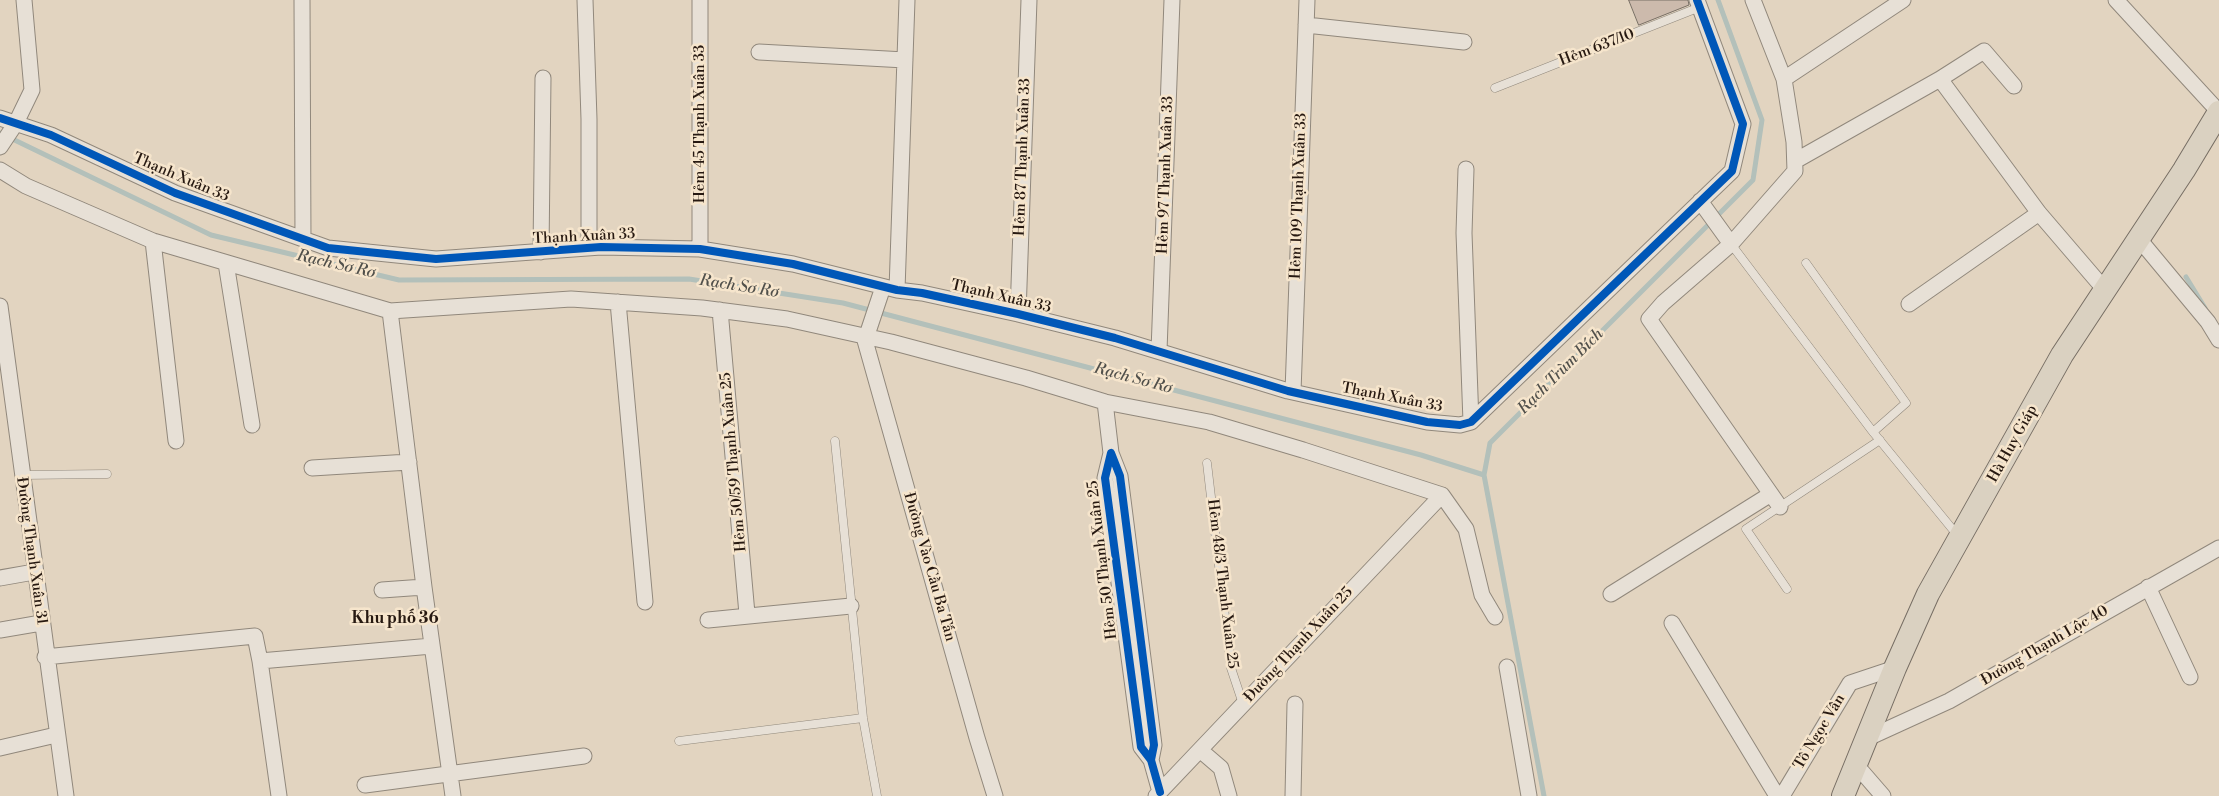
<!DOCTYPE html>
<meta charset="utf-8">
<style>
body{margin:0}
canvas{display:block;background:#e2d4c0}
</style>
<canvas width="2219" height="796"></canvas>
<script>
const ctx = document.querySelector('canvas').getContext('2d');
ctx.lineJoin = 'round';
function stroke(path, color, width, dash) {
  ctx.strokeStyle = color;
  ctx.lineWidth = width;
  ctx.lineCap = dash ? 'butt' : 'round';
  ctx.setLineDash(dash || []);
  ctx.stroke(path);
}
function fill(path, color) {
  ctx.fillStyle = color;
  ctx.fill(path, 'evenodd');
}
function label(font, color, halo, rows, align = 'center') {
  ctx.font = font + ' "Libre Bodoni",serif';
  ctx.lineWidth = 5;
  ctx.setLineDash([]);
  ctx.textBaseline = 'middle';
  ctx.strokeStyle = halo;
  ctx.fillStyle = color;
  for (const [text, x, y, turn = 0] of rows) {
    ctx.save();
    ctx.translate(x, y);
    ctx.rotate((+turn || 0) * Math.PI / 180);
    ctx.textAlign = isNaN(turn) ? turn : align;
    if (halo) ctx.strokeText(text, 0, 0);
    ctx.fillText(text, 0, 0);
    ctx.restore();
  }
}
stroke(new Path2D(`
 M0,133L211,235L399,280L689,279L843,303L1421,455L1484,475
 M2186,277L2205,308
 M1544,796L1484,475L1490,443L1753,180L1762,120L1718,0`), '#b3c0ba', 5);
const building = new Path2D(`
 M1629,0H1688L1689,5L1639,25Z`);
fill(building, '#ccbaac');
stroke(building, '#776e64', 1);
const service = new Path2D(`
 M1495,88L1700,7
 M1731,244L1873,432L1958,536
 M1806,263L1906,403L1873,432
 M835,441L863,718L877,796
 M1207,463L1231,668L1243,704
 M21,475L107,474
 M1787,589L1746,529L1880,440
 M679,741L863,718`);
const minor = new Path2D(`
 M302,0L303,239
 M585,0L589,119V248
 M700,0V249
 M1753,0L1784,79L1794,142L1795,171L1731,244L1663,303L1649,319L1780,507
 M2116,0L2219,112
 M1306,25L1464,42
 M759,52L905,60
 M1784,79L1903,0
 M2014,86L1984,51L1940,79L2039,213L2105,290
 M0,118L51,135L175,193L328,248L436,259L601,247L700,249L793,264L897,290L922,293L1018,314L1115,338L1288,391L1427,422L1460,425L1471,422L1732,171L1743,124L1697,0
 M0,147L16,123L32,90L24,0
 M1795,161L1940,79
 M1466,169L1464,233L1471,422
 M0,170L26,186L153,241L390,311L571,299L702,308L787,319L891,342L1026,378L1105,402L1209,422L1303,450L1442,495L1466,529L1482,595L1495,617
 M1700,201L1731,244
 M2139,239L2208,322L2219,340
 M153,241L176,441
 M541,252L543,78
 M226,263L252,425
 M883,287L868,332L864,337L977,738L995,796
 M897,290L907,0
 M618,302L645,602
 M1909,304L2039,213
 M0,306L66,796
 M720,310L747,614
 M390,311L424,587L453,796
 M1018,314L1029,0
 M1159,351L1172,0
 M1293,392L1307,0
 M1105,402L1111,453
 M312,468L409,462
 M0,578L34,572
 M2148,587L2190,677
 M382,590L424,587
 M1611,594L1771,494
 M708,620L851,606
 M1672,623L1777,796
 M0,630L41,623
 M45,657L255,636L260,661L279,796
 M260,661L432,646
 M1507,667L1529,796
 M1868,738L1949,701L2219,548
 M0,748L56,735
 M1200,750L1221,768L1229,796
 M1151,760L1154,745L1120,476L1111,453L1105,478L1141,747L1151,760L1160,792
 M1857,766L1883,796
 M365,785L584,756
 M1156,796L1442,495
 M1293,796L1295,704
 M1782,796L1850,683L1895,668`);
const primary = new Path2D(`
 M1843,796L1895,668L1928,594L2062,355L2184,170L2219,112`);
stroke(service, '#91887c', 9);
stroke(minor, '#91887c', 17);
stroke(primary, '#776e64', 24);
stroke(service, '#e7e0d6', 8);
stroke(minor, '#e7e0d6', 15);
stroke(primary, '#dad1c1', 22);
stroke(new Path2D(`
 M0,118L51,135L175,193L328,248L436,259L601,247L700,249L793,264L897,290L922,293L1018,314L1115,338L1288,391L1427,422L1460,425L1471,422L1732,171L1743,124L1697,0
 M1151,760L1154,745L1120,476L1111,453L1105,478L1141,747L1151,760L1160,792`), '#0057b8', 8);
label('15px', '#271911', '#f6e5cc', [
 ["Hẻm 637/10",1597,48,-21],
 ["Hẻm 45 Thạnh Xuân 33",700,124,-90],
 ["Hẻm 87 Thạnh Xuân 33",1023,157,-88],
 ["Hẻm 97 Thạnh Xuân 33",1166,175,-88],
 ["Thạnh Xuân 33",181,178,23],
 ["Hẻm 109 Thạnh Xuân 33",1299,196,-88],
 ["Thạnh Xuân 33",584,237,-3],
 ["Thạnh Xuân 33",1001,297,13],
 ["Thạnh Xuân 33",1392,398,11],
 ["Hà Huy Giáp",2013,444,-61],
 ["Hẻm 50/59 Thạnh Xuân 25",734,462,-95],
 ["Đường Thạnh Xuân 31",31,551,82],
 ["Hẻm 50 Thạnh Xuân 25",1103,560,-97],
 ["Đường Vào Cầu Ba Tấn",929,567,74],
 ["Hẻm 48/3 Thạnh Xuân 25",1222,584,83],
 ["Đường Thạnh Xuân 25",1299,645,-47],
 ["Đường Thạnh Lộc 40",2045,646,-30],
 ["Tô Ngọc Vân",1820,732,-59]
]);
label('italic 16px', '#51504b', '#f6e5cc', [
 ["Rạch Sơ Rơ",336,265,13],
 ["Rạch Sơ Rơ",739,287,9],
 ["Rạch Trùm Bích",1561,372,-45],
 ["Rạch Sơ Rơ",1133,379,15]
]);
label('bold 16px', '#271911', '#f6e5cc', [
 ["Khu phố 36",395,619]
]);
</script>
